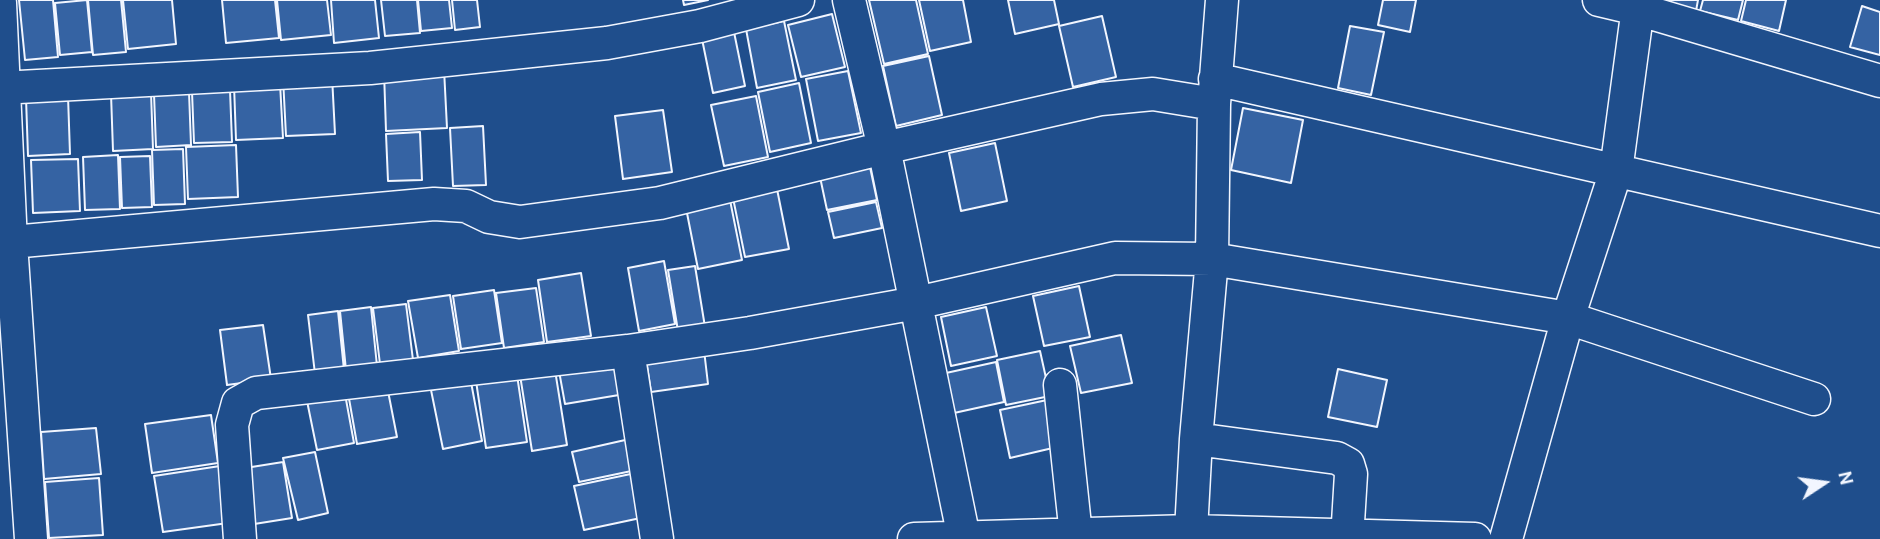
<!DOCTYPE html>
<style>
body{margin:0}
#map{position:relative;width:1880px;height:539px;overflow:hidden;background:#1f4e8c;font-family:Overpass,sans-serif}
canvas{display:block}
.north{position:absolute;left:1789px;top:448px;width:70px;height:70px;-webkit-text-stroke:5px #1f4e8c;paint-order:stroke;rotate:77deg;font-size:19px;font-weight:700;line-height:28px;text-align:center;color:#f2f6ff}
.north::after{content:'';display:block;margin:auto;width:24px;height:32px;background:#f2f6ff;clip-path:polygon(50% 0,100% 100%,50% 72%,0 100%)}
</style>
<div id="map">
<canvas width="1880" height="539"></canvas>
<div class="north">N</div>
</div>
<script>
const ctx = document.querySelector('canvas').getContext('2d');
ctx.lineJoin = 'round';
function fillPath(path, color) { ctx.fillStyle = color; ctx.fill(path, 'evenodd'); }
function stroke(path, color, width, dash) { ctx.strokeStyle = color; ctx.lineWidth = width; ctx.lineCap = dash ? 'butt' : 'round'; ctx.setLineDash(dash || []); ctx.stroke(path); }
const building = new Path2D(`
 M19 0H53L58 57 25 60Z
 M87 0 92 52 60 55 55 3Z
 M88 0H121L126 52 93 55Z
 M123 0H172L176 44 128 49Z
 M222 0H275L279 38 226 43Z
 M277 0H327L331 35 281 40Z
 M331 0H375L379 38 334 43Z
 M381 0H417L420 33 385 36Z
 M418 0H449L452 28 421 31Z
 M452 0H477L480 27 455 30Z
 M683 0H708L684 5Z
 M869 0H916L928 54 884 64Z
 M919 0H963L971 42 930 51Z
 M1008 0H1054L1059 24 1015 34Z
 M1383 0H1416L1410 32 1378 25Z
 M1658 0H1698L1696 11Z
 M1703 0H1743L1738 20 1700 11Z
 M1746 0H1786L1779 31 1741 21Z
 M1862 6 1880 12V55L1850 47Z
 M832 14 845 67 801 77 788 25Z
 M1102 16 1116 77 1073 87 1059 26Z
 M784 21 796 80 757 88 746 29Z
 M1350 26 1384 32 1371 95 1338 88Z
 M734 32 745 86 713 93 702 39Z
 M929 56 942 115 896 126 883 66Z
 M444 69 447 128 386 131 384 72Z
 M848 71 861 133 818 141 806 79Z
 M332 76 335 134 286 136 283 78Z
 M280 83 283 138 236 140 234 85Z
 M799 83 811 143 770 152 758 92Z
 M230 90 232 142 194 143 192 92Z
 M151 92 153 149 113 151 111 94Z
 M189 92 191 145 156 147 154 94Z
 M68 96 70 154 28 156 26 98Z
 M756 96 768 157 724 166 711 105Z
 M1243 108 1303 120 1291 183 1231 170Z
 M663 110 672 172 623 179 615 116Z
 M483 126 486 185 453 186 450 128Z
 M420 132 422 180 388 181 386 134Z
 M995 143 1007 201 961 211 949 153Z
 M236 145 238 197 188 199 186 147Z
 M183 149 185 204 154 205 152 150Z
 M118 155 120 209 85 210 83 157Z
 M150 156 152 207 122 208 120 157Z
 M78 159 80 211 33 213 31 160Z
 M870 167 877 200 827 210 820 177Z
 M777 189 789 249 745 257 733 198Z
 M730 200 742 260 698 269 686 208Z
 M876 202 882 228 834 238 828 212Z
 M664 261 675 324 639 331 628 268Z
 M695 266 705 327 678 331 668 270Z
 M581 273 591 336 547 342 538 280Z
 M1079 286 1090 337 1044 346 1033 296Z
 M536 288 544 342 504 348 496 293Z
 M494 290 502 343 461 349 453 296Z
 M450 295 459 351 418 358 408 301Z
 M406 304 413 360 380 364 373 308Z
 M371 307 377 366 346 370 340 311Z
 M986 307 997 356 951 366 941 317Z
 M338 311 344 370 315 374 308 315Z
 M263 325 271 379 227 385 220 330Z
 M1121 335 1132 383 1081 393 1070 346Z
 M704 350 708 384 651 392 646 359Z
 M1040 351 1050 396 1006 405 997 360Z
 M619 361 625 394 565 404 559 371Z
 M996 362 1004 402 954 413 946 373Z
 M1338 369 1387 380 1377 427 1328 417Z
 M555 370 567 445 532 451 520 375Z
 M517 375 527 442 486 448 476 381Z
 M471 382 482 441 443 449 431 390Z
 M387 386 397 437 357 444 348 393Z
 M345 394 354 443 317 450 307 401Z
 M1047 400 1057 447 1010 458 1000 410Z
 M211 415 218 463 152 473 145 424Z
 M96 428 101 474 44 479 41 432Z
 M634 438 641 469 579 482 572 452Z
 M315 452 328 513 298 520 283 458Z
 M283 462 292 518 248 525 239 469Z
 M220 466 228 523 163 532 154 476Z
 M640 472 650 516 584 530 574 486Z
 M99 478 103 535 49 538 45 482Z`);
const minor = new Path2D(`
 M849 0 884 148 964 538
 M1599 0 1637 9 1880 81
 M0 3 11 243 31 539
 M1215 79 1880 231
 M0 88 370 68 607 43 700 26 798 0
 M0 243 434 204 466 206 489 217 520 222 660 203 884 148 1101 99 1153 94 1214 104
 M628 351 657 539
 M1060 385 1076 535
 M1196 439 1337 458 1348 464 1351 474 1347 539
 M1191 531 1196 439 1212 259 1214 104 1222 0
 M240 539 232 425 238 403 256 393 628 351 750 333 916 303 1115 258 1212 259 1568 318 1814 399
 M914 539 1191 531 1475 539
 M1506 539 1568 318 1616 171 1639 0`);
fillPath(building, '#3563a3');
stroke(building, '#f2f6ff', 2);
stroke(minor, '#f2f6ff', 35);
stroke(minor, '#1f4e8c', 32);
</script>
